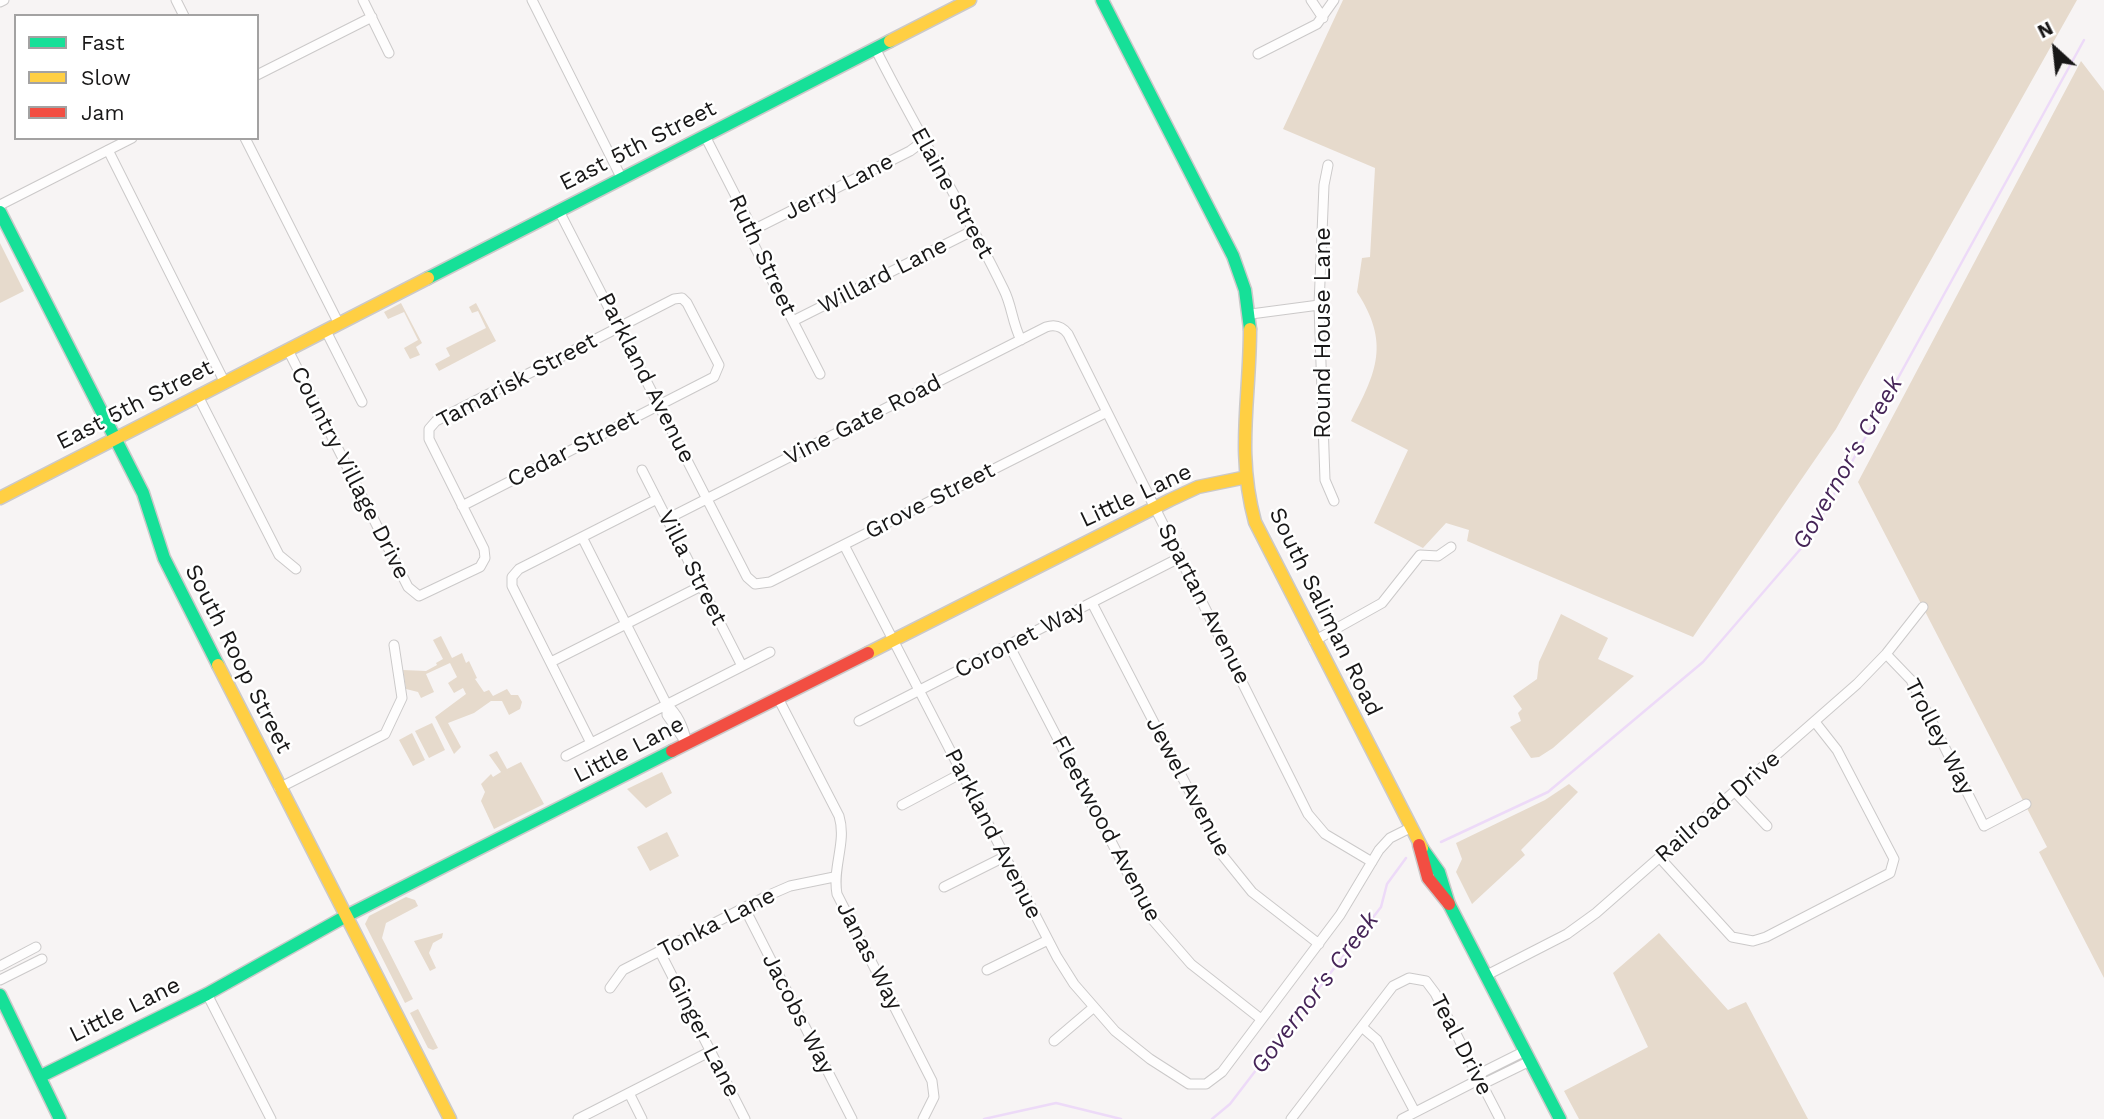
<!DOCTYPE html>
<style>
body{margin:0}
#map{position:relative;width:2104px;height:1119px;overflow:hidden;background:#f7f4f4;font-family:"Work Sans",sans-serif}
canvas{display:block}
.legend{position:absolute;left:14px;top:14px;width:245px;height:126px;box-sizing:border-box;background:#fff;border:2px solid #a3a2a2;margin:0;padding:9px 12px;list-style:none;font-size:21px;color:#181717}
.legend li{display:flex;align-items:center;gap:14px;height:35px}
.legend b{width:35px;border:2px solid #a3a2a2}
.north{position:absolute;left:2020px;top:14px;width:70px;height:70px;-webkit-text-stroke:5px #fff;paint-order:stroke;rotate:333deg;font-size:19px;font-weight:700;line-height:28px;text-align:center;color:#181717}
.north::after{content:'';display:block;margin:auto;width:24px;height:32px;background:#181717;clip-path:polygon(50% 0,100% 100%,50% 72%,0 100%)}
</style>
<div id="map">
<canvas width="2104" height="1119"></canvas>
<ul class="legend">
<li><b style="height:9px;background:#16e098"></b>Fast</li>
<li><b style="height:9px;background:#ffcf43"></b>Slow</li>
<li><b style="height:9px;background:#f24e42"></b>Jam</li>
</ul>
<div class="north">N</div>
</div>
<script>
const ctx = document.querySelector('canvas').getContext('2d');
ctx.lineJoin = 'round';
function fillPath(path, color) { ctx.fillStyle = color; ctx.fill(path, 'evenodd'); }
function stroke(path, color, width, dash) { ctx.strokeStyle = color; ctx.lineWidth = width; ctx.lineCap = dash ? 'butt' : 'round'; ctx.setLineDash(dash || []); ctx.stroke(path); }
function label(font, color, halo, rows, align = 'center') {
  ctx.font = font + ' "Work Sans",sans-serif'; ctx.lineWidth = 5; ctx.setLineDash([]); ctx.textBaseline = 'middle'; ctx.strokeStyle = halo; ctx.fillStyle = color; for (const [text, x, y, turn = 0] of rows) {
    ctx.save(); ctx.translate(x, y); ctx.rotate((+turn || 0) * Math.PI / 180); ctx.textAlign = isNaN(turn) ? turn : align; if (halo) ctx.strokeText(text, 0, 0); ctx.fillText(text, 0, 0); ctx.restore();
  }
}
const green = new Path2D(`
 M1343 0H2077L1836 429 1693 637 1467 541 1469 530 1446 523 1423 548 1374 523 1408 450 1351 421C1377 371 1390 343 1357 292L1362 258 1370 257 1375 168 1283 129Z
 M2081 61 2104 91V978L2039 852 2047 847 1858 482Z
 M0 243 24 291 0 303Z
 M401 303 422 343 416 347 420 355 410 359 404 348 418 340 404 312 388 319 384 312Z
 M476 303 496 341 439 371 435 364 450 356 446 348 486 328 478 311 472 313 469 307Z
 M1561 614 1608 638 1598 659 1634 676 1553 748 1539 757 1531 758 1510 727 1521 721 1518 713 1522 709 1513 696 1537 679 1539 662Z
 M441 636 452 658 462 653 466 663 469 661 477 678 475 679 484 692 489 690 493 696 507 689 511 695H518L522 702 520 709 509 715 502 701H491L474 713 448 723 461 747 454 754 435 717 466 694 463 688 454 693 448 683 457 677 450 663 426 674 434 692 421 698 418 692 406 689 403 670 426 671 437 665 436 663 443 659 433 640Z
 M432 723 445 750 429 758 415 731Z
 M412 733 425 760 413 766 399 740Z
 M497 751 507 769 521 762 544 804 494 829 481 801 485 792 481 784 491 774 493 777 501 772 489 755Z
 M662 772 672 793 646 808 627 789Z
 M1569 784 1578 792 1521 850 1525 855 1472 904 1456 872 1462 859 1456 843 1545 800Z
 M667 832 679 856 650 871 637 847Z
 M406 897 415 900 418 906 386 923 382 938 413 999 405 1003 365 924 369 916Z
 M443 933 442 938 433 943 429 953 436 968 430 971 414 941Z
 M1659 933 1728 1010 1746 1002 1808 1119H1579L1564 1091 1648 1047 1613 973Z
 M418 1009 438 1048 433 1050 428 1048 410 1013Z`);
const stream = new Path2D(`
 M1441 842 1548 792 1703 662 1810 538 2084 40
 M984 1119 1056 1103 1121 1119
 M1212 1119 1230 1104 1381 907 1387 884 1406 858`);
const street = new Path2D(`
 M176 0 184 16
 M363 0 389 53
 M532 0 622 179
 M1311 0 1323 18
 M0 2 4 0
 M875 48C916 130 964 207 1004 290 1012 306 1012 322 1021 340
 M1258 54 1317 24 1334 0
 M257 75 372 17
 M705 136 747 218 754 245 820 374
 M245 138 339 324
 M108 150 225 383
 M1328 165 1324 185 1319 305 1325 480 1334 501
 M0 205 132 138
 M559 211 747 577 755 584 770 582 1107 412
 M751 231 910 151 925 140
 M1251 314 1319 305
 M793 321 974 230
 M326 331 362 402
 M288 350 408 587 419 596 480 567 485 558 484 549 429 439V429L436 421 674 299 682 298 687 303 719 365 714 377 462 506
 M198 396 279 555 296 569
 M642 470 742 666
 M667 519 1046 327C1055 324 1062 326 1068 334L1308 814 1325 834 1372 862
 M582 537 667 705C679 715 684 729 687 744
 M844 545 1057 957 1074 984 1115 1031 1150 1059 1189 1084H1206L1222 1072 1340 915 1379 850 1390 838 1410 828
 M1092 603 1223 856 1252 892 1319 944
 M1314 641 1382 603 1420 555 1438 556 1451 547
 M1009 645 1151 918 1191 964 1261 1019
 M1886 654 1911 680 1984 826 2026 804
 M551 662 701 586
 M778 698 839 816C847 842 832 867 837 894L932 1081 934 1097 923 1119
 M667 705V715L687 744
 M859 721 1181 557
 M591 743 512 586V577L519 569 657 499
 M566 756 770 652
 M279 788 385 734 402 698 394 645
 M1735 792 1767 826
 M902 805 962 773
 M1660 858 1732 937 1753 941 1766 937 1890 873 1894 859 1837 750 1815 722
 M944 887 1004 857
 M745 909 852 1119
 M660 952 745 1119
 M0 966 36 947
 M987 970 1048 940
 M1487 975 1567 934 1596 913 1857 684 1886 654 1923 607
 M0 980 42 959
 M610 988 623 970 767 896 790 886 834 877
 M207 994 271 1119
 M1362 1027 1377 1040 1415 1112
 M1054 1041 1094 1007
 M1478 1080 1487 1082 1530 1061
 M629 1093 642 1119
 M578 1119 711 1051
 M1291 1119 1393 986 1409 978 1426 981 1435 993 1500 1119
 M1402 1119 1478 1080 1483 1072 1525 1051`);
const fast = new Path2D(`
 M1102 0 1233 256 1245 290 1250 329
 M0 212 143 493 164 558 218 665
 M428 278 890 41
 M1422 848 1439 872 1449 904 1560 1119
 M0 995 60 1119
 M41 1076 207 994 348 915 672 751`);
const slow = new Path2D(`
 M890 41 970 0
 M1250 329C1250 399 1236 452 1255 522L1422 848
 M0 498 428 278
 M868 653 1170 500 1198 487 1242 478
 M218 665 450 1119`);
const jam = new Path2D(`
 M672 751 868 653
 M1419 845 1428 878 1449 904`);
const streetNames = [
 ["East 5th Street",638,146,-27],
 ["Jerry Lane",839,187,-27],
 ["Elaine Street",952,193,61],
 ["Ruth Street",762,255,65],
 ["Willard Lane",883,276,-27],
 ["Round House Lane",1323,333,-90],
 ["Parkland Avenue",646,378,63],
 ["Tamarisk Street",517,381,-28],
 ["East 5th Street",135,405,-27],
 ["Vine Gate Road",863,420,-27],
 ["Cedar Street",573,449,-27],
 ["Country Village Drive",350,473,63],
 ["Little Lane",1136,496,-25],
 ["Grove Street",930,501,-27],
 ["Villa Street",692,568,63],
 ["Spartan Avenue",1204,604,63],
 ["South Saliman Road",1325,612,64],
 ["Coronet Way",1020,640,-27],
 ["South Roop Street",238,659,63],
 ["Trolley Way",1939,737,63],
 ["Little Lane",629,750,-27],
 ["Jewel Avenue",1188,787,62],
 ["Railroad Drive",1718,807,-41],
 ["Fleetwood Avenue",1106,829,62],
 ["Parkland Avenue",993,834,63],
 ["Tonka Lane",717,923,-27],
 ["Janas Way",869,956,63],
 ["Little Lane",125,1010,-26],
 ["Jacobs Way",798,1014,63],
 ["Ginger Lane",703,1036,63],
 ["Teal Drive",1461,1045,63]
];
const waterNames = [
 ["Governor's Creek",1848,463,-60],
 ["Governor's Creek",1315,993,-53]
];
fillPath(green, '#e6dacc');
stroke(stream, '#eddaf8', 2.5);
stroke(street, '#cbc9c9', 11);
stroke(fast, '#cbc9c9', 15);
stroke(slow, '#cbc9c9', 15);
stroke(jam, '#cbc9c9', 15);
stroke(street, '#fefdfd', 9);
stroke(fast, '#16e098', 12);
stroke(slow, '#ffcf43', 12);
stroke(jam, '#f24e42', 12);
label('23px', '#181717', '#fff', streetNames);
label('italic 24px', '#462558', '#fff', waterNames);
</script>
